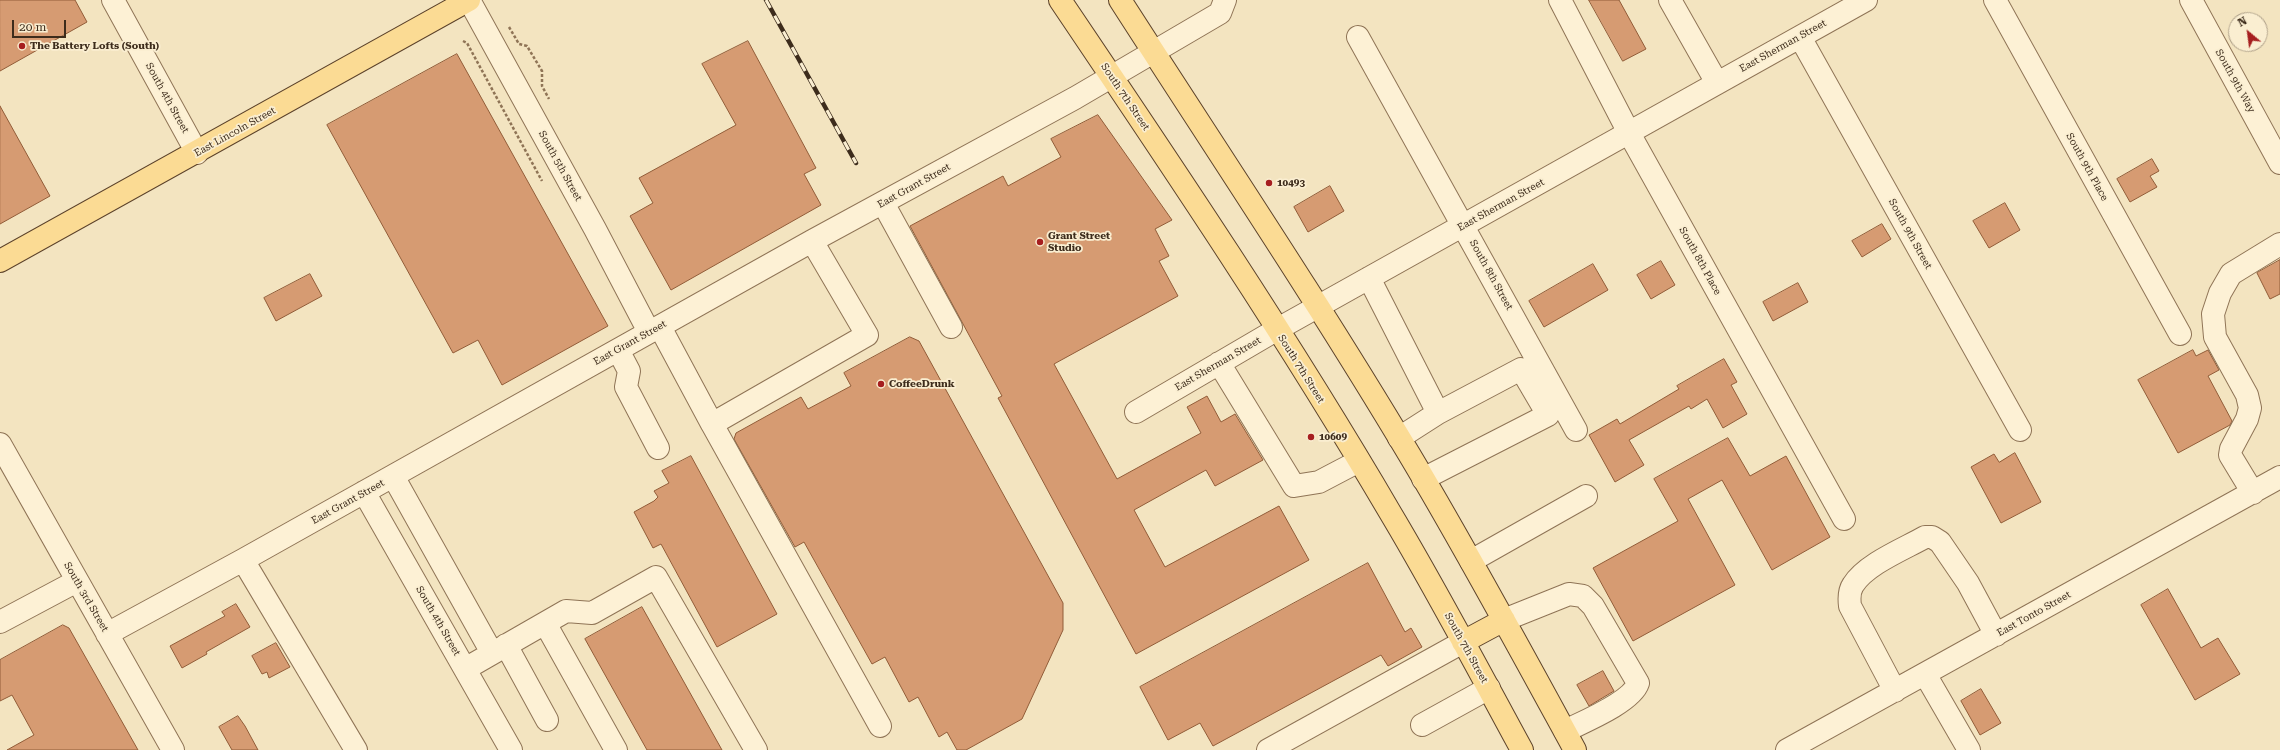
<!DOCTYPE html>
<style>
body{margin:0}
#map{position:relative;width:2280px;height:750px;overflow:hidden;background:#f3e4c0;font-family:"Roboto Serif",serif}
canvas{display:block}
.north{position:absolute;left:2228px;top:12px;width:40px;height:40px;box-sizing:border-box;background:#faeed1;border:1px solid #aea089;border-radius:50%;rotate:331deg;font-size:11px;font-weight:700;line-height:16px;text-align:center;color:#3d2c1c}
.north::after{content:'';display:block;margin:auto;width:14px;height:18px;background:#a61e1f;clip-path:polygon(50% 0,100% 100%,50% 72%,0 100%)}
.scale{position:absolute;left:12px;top:20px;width:54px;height:18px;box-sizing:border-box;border:2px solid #3d2c1c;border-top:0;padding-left:5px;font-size:12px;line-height:14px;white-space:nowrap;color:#3d2c1c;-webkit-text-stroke:3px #faeed1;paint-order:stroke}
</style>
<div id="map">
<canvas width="2280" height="750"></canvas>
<div class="north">N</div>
<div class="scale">20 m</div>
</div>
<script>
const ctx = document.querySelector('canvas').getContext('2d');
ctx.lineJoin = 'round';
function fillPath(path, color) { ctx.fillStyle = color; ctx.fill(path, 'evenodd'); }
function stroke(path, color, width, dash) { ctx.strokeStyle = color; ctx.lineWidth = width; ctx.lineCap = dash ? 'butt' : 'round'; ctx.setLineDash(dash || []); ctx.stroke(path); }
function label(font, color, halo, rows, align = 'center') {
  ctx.font = font + ' "Roboto Serif",serif'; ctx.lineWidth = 3.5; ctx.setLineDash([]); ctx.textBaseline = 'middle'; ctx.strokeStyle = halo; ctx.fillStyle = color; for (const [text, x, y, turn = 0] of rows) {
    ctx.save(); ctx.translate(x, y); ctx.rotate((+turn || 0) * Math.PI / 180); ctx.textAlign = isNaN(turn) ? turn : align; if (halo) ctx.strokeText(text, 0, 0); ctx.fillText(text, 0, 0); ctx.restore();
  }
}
const building = new Path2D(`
 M0 0H75L87 22 0 71Z
 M1589 0H1619L1646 49 1623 61Z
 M748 41 816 168 804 174 821 205 671 290 630 216 653 203 639 178 736 125 702 64Z
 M457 54 608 326 502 385 478 340 453 353 327 125Z
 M0 106 50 196 0 224Z
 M1098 115 1172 220 1155 229 1169 256 1159 261 1178 296 1054 364 1117 479 1201 433 1187 407 1207 396 1221 422 1235 414 1263 460 1215 486 1206 470 1134 510 1165 567 1279 506 1309 560 1136 654 998 398 1002 396 910 226 1003 176 1008 186 1061 157 1051 139Z
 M2152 159 2159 171 2150 176 2157 187 2130 202 2117 179Z
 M1330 186 1344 211 1308 232 1294 207Z
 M2005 203 2020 230 1989 248 1973 221Z
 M1882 224 1891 239 1862 257 1852 241Z
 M2280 260V294L2270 299 2257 273Z
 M1661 261 1675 285 1651 299 1637 275Z
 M1593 264 1608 290 1544 327 1529 301Z
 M310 274 322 296 276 321 264 298Z
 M1798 283 1808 302 1773 321 1763 302Z
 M910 337 919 341 1063 603V630L1022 719 966 750H957L947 732 939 737 918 697 909 702 885 657 872 664 804 542 795 547 734 439 736 433 801 397 808 409 851 386 844 373Z
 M2193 350 2196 356 2208 350 2219 370 2208 376 2232 421 2230 425 2178 453 2138 380Z
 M1724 359 1737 382 1731 385 1747 414 1723 428 1707 399 1691 409 1689 406 1629 440 1644 465 1615 482 1589 435 1617 419 1620 424 1679 389 1677 386Z
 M1728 438 1750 476 1786 456 1830 537 1772 570 1722 480 1688 499 1735 585 1633 641 1593 568 1678 521 1654 479Z
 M2015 453 2041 502 2001 523 1971 467 1994 454 1999 462Z
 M691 456 777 614 717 647 661 544 653 548 634 512 654 501 658 497 654 491 669 483 662 471Z
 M1368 563 1405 632 1411 628 1422 647 1388 666 1381 655 1213 746 1200 723 1168 740 1140 687Z
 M2168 589 2201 648 2218 638 2240 674 2195 700 2141 605Z
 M236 604 250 627 206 652 207 654 182 668 170 646 225 616 222 612Z
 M642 607 722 750H647L585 639Z
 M63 625 69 628 138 750H7L34 735 12 695 0 701V660Z
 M276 643 290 667 269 678 267 672 262 674 252 656Z
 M1603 671 1614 691 1589 706 1577 685Z
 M1981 689 2001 723 1980 735 1961 701Z
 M238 716 245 726 258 750H232L219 727Z`);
const path = new Path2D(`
 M509 27 519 44 527 46 542 71V86L549 99
 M463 41 467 43 542 181`);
const minor = new Path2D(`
 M113 0 197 153
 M469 0 595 229 649 332
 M1560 0 1629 133 1844 519
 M1670 0 1717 83
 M1995 0 2180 334
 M2191 0 2280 163
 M1358 37 1576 430
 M1800 37 2020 430
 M883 203 951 327
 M1369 278 1438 413 1521 369 1548 415 1423 479
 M660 327 712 424 867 335 812 241
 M618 350 629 371 626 387 658 448
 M1219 363 1294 486 1319 482 1359 461
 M1136 412 1276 330 1866 0
 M712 424 880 726
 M1399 438 1438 413
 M0 444 173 750
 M393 476 492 653
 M364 492 511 750
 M2253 493 2230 455 2231 449 2247 419 2250 408 2247 395 2215 337 2213 314 2220 293 2231 274 2280 244
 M243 560 356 750
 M1471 561 1586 496
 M1504 620 1569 594 1583 596 1593 606 1638 683C1632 702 1583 722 1565 731
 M0 622 77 581
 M545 623 616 750
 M107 634 243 560 812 241 1075 98 1220 13 1225 0
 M506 645 547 720
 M465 669 566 611 592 613 656 577 756 750
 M1925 674 1969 750
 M1895 691 1850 606C1849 598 1849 591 1853 585 1866 564 1904 549 1925 537H1932L1940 542 1968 583 1996 635
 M1422 725 1489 688
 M1268 750 1463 642
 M1787 750 2280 477`);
const major = new Path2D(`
 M1060 0C1174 169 1288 338 1391 514 1437 591 1479 671 1522 750
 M1120 0C1217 151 1317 300 1409 454 1467 551 1521 651 1575 750
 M0 261 469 0
 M1463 642 1504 620`);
const rail = new Path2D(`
 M766 0 856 163`);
const markers = [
 [22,46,4,"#a61e1f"],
 [1269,183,4,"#a61e1f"],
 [1040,242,4,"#a61e1f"],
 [881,384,4,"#a61e1f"],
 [1311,437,4,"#a61e1f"]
];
const poiNames = [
 ["The Battery Lofts (South)",30,46],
 ["10493",1277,183],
 ["Grant Street",1048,236],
 ["Studio",1048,248],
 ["CoffeeDrunk",889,384],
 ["10609",1319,437]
];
const streetNames = [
 ["East Sherman Street",1783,46,-29],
 ["South 9th Way",2235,81,61],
 ["South 7th Street",1125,97,56],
 ["South 4th Street",167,98,61],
 ["East Lincoln Street",235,132,-29],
 ["South 5th Street",560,166,61],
 ["South 9th Place",2087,167,61],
 ["East Grant Street",914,186,-29],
 ["East Sherman Street",1501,205,-29],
 ["South 9th Street",1910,234,61],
 ["South 8th Place",1700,261,61],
 ["South 8th Street",1491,275,61],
 ["East Grant Street",630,343,-29],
 ["East Sherman Street",1218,364,-30],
 ["South 7th Street",1301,369,58],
 ["East Grant Street",348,502,-29],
 ["South 3rd Street",86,597,60],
 ["East Tonto Street",2034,614,-29],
 ["South 4th Street",438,621,60],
 ["South 7th Street",1466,648,61]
];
fillPath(building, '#d69b72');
stroke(building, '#915c38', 1);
stroke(minor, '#8f7456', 24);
stroke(major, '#5c422a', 24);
stroke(path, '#8f7456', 2.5, [3, 2]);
stroke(minor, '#fdf1d5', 22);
stroke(major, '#fbdb94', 22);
stroke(rail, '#3d2c1c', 4.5);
stroke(rail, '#faeed1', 3, [9]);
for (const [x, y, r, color] of markers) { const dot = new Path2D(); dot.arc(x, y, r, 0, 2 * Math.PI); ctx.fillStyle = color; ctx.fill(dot); stroke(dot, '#faeed1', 1.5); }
label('bold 10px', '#3d2c1c', '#faeed1', poiNames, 'left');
label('10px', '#3d2c1c', '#faeed1', streetNames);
</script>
